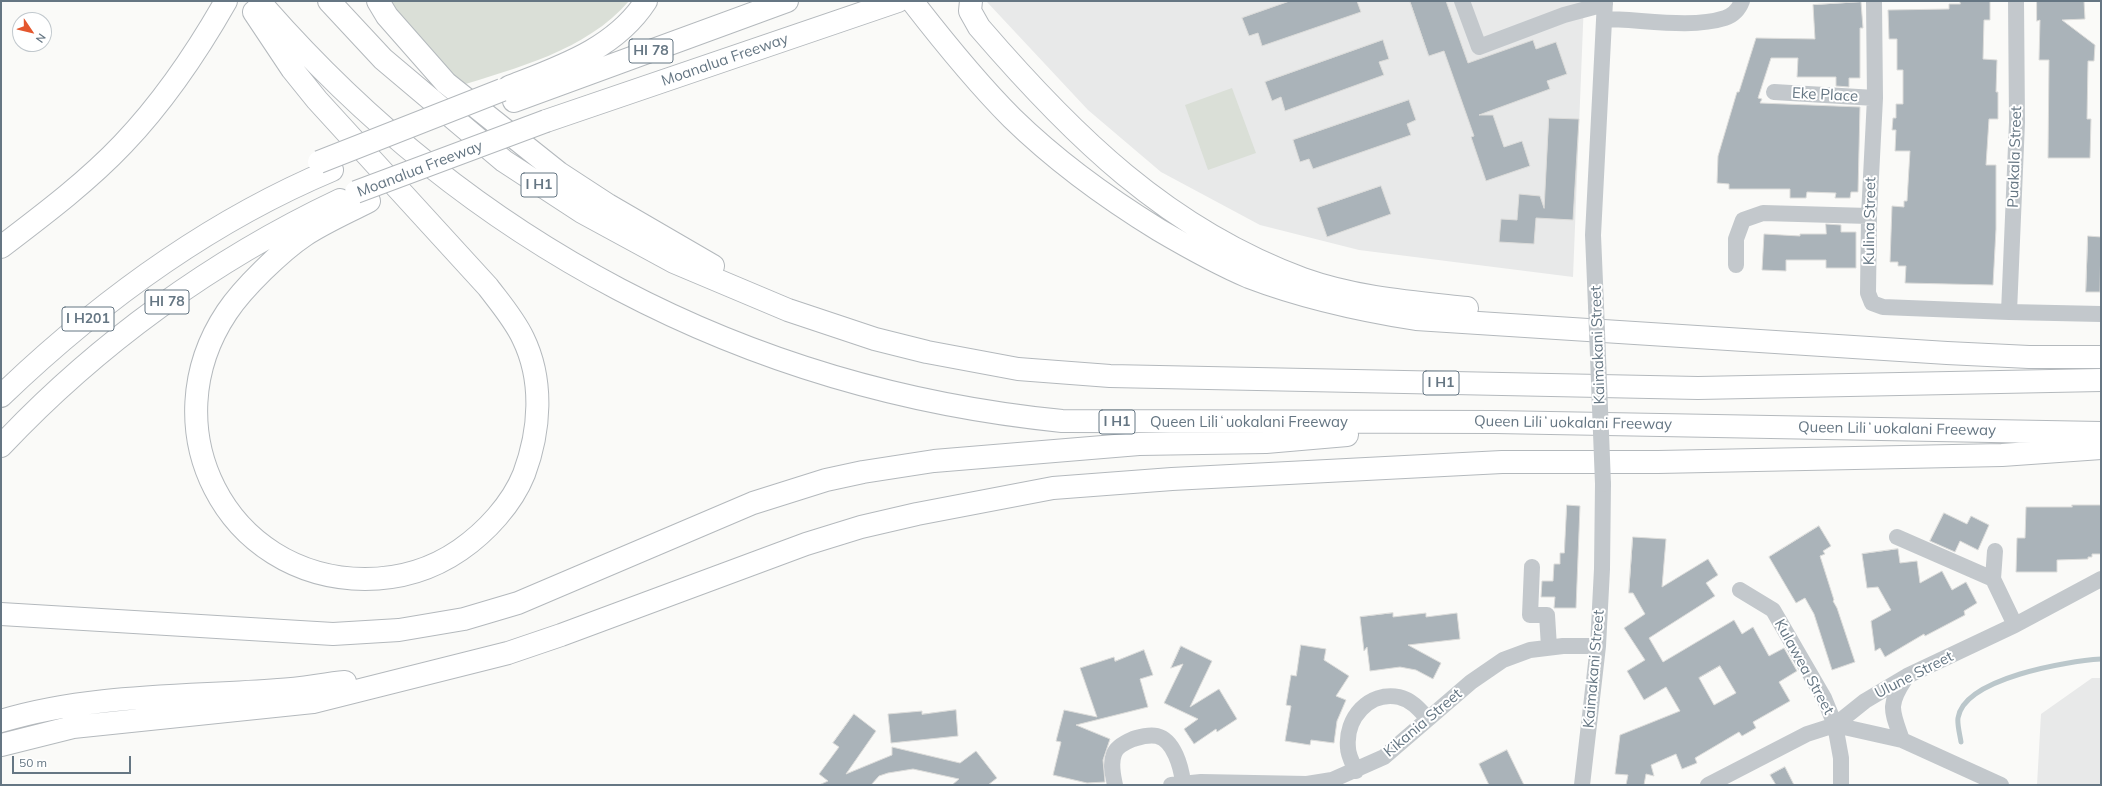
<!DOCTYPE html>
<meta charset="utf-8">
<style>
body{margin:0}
#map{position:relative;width:2102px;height:786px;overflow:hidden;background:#fafaf8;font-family:Mulish,sans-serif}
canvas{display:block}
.frame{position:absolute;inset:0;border:2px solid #657683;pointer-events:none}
.north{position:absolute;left:12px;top:12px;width:40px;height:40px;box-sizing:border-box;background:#fff;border:1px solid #c1c8cd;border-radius:50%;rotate:125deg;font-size:11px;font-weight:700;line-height:16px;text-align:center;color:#657683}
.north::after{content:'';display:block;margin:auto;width:14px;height:18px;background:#e4572e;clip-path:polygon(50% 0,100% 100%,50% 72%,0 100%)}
.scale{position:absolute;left:12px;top:756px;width:119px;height:18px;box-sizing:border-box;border:2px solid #657683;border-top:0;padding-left:5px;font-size:12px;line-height:14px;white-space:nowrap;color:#657683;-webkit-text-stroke:3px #fff;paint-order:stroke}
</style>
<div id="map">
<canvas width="2102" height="786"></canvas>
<div class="frame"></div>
<div class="north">N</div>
<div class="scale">50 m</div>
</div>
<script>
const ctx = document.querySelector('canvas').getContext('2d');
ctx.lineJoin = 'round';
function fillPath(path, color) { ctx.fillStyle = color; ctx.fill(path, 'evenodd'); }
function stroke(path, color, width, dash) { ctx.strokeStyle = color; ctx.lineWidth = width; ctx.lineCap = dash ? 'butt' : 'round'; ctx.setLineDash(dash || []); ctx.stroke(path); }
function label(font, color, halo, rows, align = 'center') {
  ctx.font = font + ' Mulish,sans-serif'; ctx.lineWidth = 4; ctx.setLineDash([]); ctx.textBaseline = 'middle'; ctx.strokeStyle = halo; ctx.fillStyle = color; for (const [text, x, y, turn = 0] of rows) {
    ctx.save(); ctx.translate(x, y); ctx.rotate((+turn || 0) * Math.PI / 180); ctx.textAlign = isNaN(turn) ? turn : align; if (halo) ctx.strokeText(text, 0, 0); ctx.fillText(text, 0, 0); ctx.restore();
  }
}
const built = new Path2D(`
 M991 1H1584L1573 277 1359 250 1260 225 1161 172 1088 110 987 2Z
 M2092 678H2101V785H2037L2041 714Z`);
const green = new Path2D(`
 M380 1H629C586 51 516 68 456 87Z
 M1232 88 1256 153 1208 170 1185 105Z`);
const stream = new Path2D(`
 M1961 742C1960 735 1957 725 1958 718 1964 678 2068 661 2101 659`);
const building = new Path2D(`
 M1290 1H1357L1361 12 1262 46 1258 33 1249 36 1242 18Z
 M1410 1H1446L1468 63 1533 40 1536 49 1556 42 1567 74 1547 81 1550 89 1479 115H1493L1504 147 1522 141 1530 166 1486 181 1471 137 1474 136 1444 51 1429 56Z
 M1960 1H1990V20H1984L1983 59 1997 60 1996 92H1998V119H1989L1986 165H1996V229L1993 285 1905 283 1906 266H1898V262H1890L1892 206 1904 207V201H1907L1910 151H1895L1896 130H1892L1893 118H1896V104H1903V70H1897V39H1889L1888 10 1949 9V4H1960Z
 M2037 1H2084L2085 19 2062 20 2095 45 2094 61H2088L2087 119H2091L2090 158H2048L2049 60H2039L2040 20 2037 21Z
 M1861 2 1863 28H1860V78H1849V87L1836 86V77H1797L1798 58H1771L1758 98 1762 99 1760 103 1860 107 1858 192H1851L1850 198H1835L1836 193 1807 192 1806 198H1790V189H1729V184L1717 183 1718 156 1737 92H1739L1756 38 1815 39 1813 5Z
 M1383 40 1389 59 1379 62 1384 75 1285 111 1281 97 1272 101 1265 82Z
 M1409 100 1416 120 1407 124 1411 135 1313 169 1309 159 1300 162 1293 140Z
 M1549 118 1579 119 1573 220 1536 218 1534 244 1499 242 1501 219 1517 220 1519 194 1540 196 1544 208Z
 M1381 186 1391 214 1327 237 1317 208Z
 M1826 224 1841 225V232H1856V268H1826V260H1786V271L1762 270 1764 234 1800 236V234H1826Z
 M2088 236 2101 237 2100 292H2086Z
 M1567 505 1580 506 1576 608H1554L1555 597H1541L1542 581H1553L1554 564H1560V553H1564Z
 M2072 505H2101V554H2092V557H2088V559L2057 560V572H2016L2017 538H2025L2026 507H2072Z
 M1944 513 1967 524 1971 516 1989 525 1978 550 1960 541 1955 552 1930 541Z
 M1819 526 1831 546 1823 551 1825 554 1820 556 1834 600 1833 601 1837 608 1855 662 1832 670 1814 614 1805 598 1796 603 1769 557Z
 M1633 537 1666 539 1662 587 1708 559 1718 575 1706 583 1715 596 1649 638 1663 662 1734 620 1742 634 1753 627 1769 656 1784 648 1797 671 1779 682 1790 701 1753 722 1756 728 1742 736 1739 732 1695 758 1697 763 1682 769 1676 754 1651 765 1654 776 1646 774 1644 785H1626L1628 775 1615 774 1620 735 1680 711 1666 687 1644 700 1627 671 1645 660 1624 628 1645 614 1633 593H1629ZM1720 666 1736 693 1714 705 1699 678Z
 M1898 549 1900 563 1917 561 1920 583 1942 571 1952 590 1966 582 1977 603 1964 611 1965 615 1925 636 1924 634 1885 657 1880 648 1875 651 1871 621 1891 610 1878 587 1867 588 1862 554Z
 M1393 613V617L1426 613V617L1457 613 1460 639 1408 645 1441 663 1433 679 1416 670 1400 667 1370 671 1367 647 1364 651 1360 617Z
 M1301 645 1326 649 1324 660 1349 676 1336 696 1346 700 1337 721 1334 743 1311 740 1310 745 1285 741 1291 706 1286 705 1291 675 1296 676Z
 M1181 646 1212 661 1190 707 1219 689 1237 719 1217 732 1216 729 1194 744 1184 729 1198 719 1164 703 1183 664 1171 668Z
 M1144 650 1153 675 1140 679 1148 707 1076 725 1110 739 1103 760 1105 782 1087 783 1053 775 1061 742 1056 741 1064 710 1097 717 1080 668 1114 657 1115 661Z
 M956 710 958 736 891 743 888 714 922 711V714Z
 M854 714 876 731 846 774 892 755V747L960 763 976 751 997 778 988 785H952L959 779 913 769 888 773 879 776 871 785H819L828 781 819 774 839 747 833 743Z
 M1507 750 1524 785H1489L1479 764Z
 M1785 767 1794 785H1776L1770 775Z`);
const minor = new Path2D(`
 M1462 1 1479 47 1564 15 1605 4
 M1874 1 1875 98 1869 216 1868 293 1872 303 1883 307 2009 312 2101 314
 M1604 19C1640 19 1691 29 1725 18 1734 15 1739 9 1742 1
 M1774 92 1875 98
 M1736 265V239L1743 220 1763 213 1869 216
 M1596 306 1593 235 1605 1
 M2009 312 2017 122 2016 1
 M1897 537 1993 579 2015 625
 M1532 567 1530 615H1547L1549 647
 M1993 579 1995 551
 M1740 590 1773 610 1824 698 1835 725 1841 758V785
 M1835 725 1902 740 2001 785
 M1902 740C1892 711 1887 706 1905 679
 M1356 771C1353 764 1348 755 1348 748 1345 718 1369 691 1399 697 1412 700 1420 710 1428 719
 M1115 785C1113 775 1110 764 1114 754 1116 747 1126 742 1133 739 1140 737 1148 734 1157 736 1174 740 1181 767 1183 782
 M1171 785 1201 782 1307 784 1332 780 1384 757 1471 682 1503 660 1530 650 1563 646H1598
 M1582 785 1598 646 1602 569 1603 484
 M1708 785 1807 734 1835 725 1865 701 1907 676 2015 625 2101 579`);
const highway = new Path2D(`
 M259 1C468 242 743 389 1062 421L1495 422 2101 433
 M329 1 383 59 504 161 582 212 674 262 788 310 875 339 927 352 1018 369 1110 376 1698 388 2101 380
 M378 1 387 16 446 83 559 173 608 205 713 266
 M912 1C943 41 976 82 1012 118 1056 161 1107 198 1159 230 1188 247 1218 264 1249 277 1304 298 1359 310 1416 319L1947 353 2029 357H2101
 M971 1 970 11 979 27C1072 135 1167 229 1303 279 1356 298 1412 302 1467 308
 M254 12 292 69 317 100 488 287C500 303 514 319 523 338 544 381 540 431 524 474 512 504 486 532 460 550 431 570 400 579 365 579 225 578 150 427 227 312 243 288 281 251 305 235 325 222 348 212 369 201
 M509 87C560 67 615 49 646 1
 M514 101 787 1
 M546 121 898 1
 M1 247C43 215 87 182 123 144 164 101 197 52 226 1
 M1 396C98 303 208 222 332 170
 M1 446C97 344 213 260 340 200
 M1 614 333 634 399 630 464 619 518 603 753 503 826 480 863 472 934 461 1139 444 1266 442 1347 435
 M1 721C90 694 186 697 278 690 301 689 323 684 345 682
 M1 745 73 727 313 702 508 653 561 635 806 544 861 527 917 514 1053 488 1172 479 1502 462H1658L2002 455 2101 448`);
const minorBridge = new Path2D(`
 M1596 306 1603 484`);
const highwayBridge = new Path2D(`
 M319 162 502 90
 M356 192 546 121`);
const shields = [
 [651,51,44],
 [539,185,36],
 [167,302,44],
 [88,319,52],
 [1441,383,36],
 [1117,422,36]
];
const shieldNames = [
 ["HI 78",651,51],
 ["I H1",539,185],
 ["HI 78",167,302],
 ["I H201",88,319],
 ["I H1",1441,383],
 ["I H1",1117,422]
];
const streetNames = [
 ["Moanalua Freeway",725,60,-19],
 ["Eke Place",1825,95,3],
 ["Puakala Street",2015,157,-88],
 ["Moanalua Freeway",420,169,-21],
 ["Kulina Street",1870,221,-89],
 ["Kaimakani Street",1598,345,-92],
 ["Queen Liliʻuokalani Freeway",1249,422],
 ["Queen Liliʻuokalani Freeway",1573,423,1],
 ["Queen Liliʻuokalani Freeway",1897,429,1],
 ["Kulawea Street",1804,667,61],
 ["Kaimakani Street",1594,669,-85],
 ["Ulune Street",1914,675,-27],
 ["Kikania Street",1423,723,-40]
];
fillPath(built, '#e8e9e9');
fillPath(green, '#dadfd7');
stroke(stream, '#bbc7cb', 5);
fillPath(building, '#aab3b9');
stroke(building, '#dcdcda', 1);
stroke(highway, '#b4b9bd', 24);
stroke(minor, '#c3c8cc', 16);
stroke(highway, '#fff', 22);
stroke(highwayBridge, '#b4b9bd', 24, []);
stroke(minorBridge, '#c3c8cc', 16);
stroke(highwayBridge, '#fff', 22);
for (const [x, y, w] of shields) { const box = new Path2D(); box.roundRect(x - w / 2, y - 12, w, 24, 3); ctx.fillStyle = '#fff'; ctx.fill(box); stroke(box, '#657683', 1); }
label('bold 14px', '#657683', null, shieldNames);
label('15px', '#657683', '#fff', streetNames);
</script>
